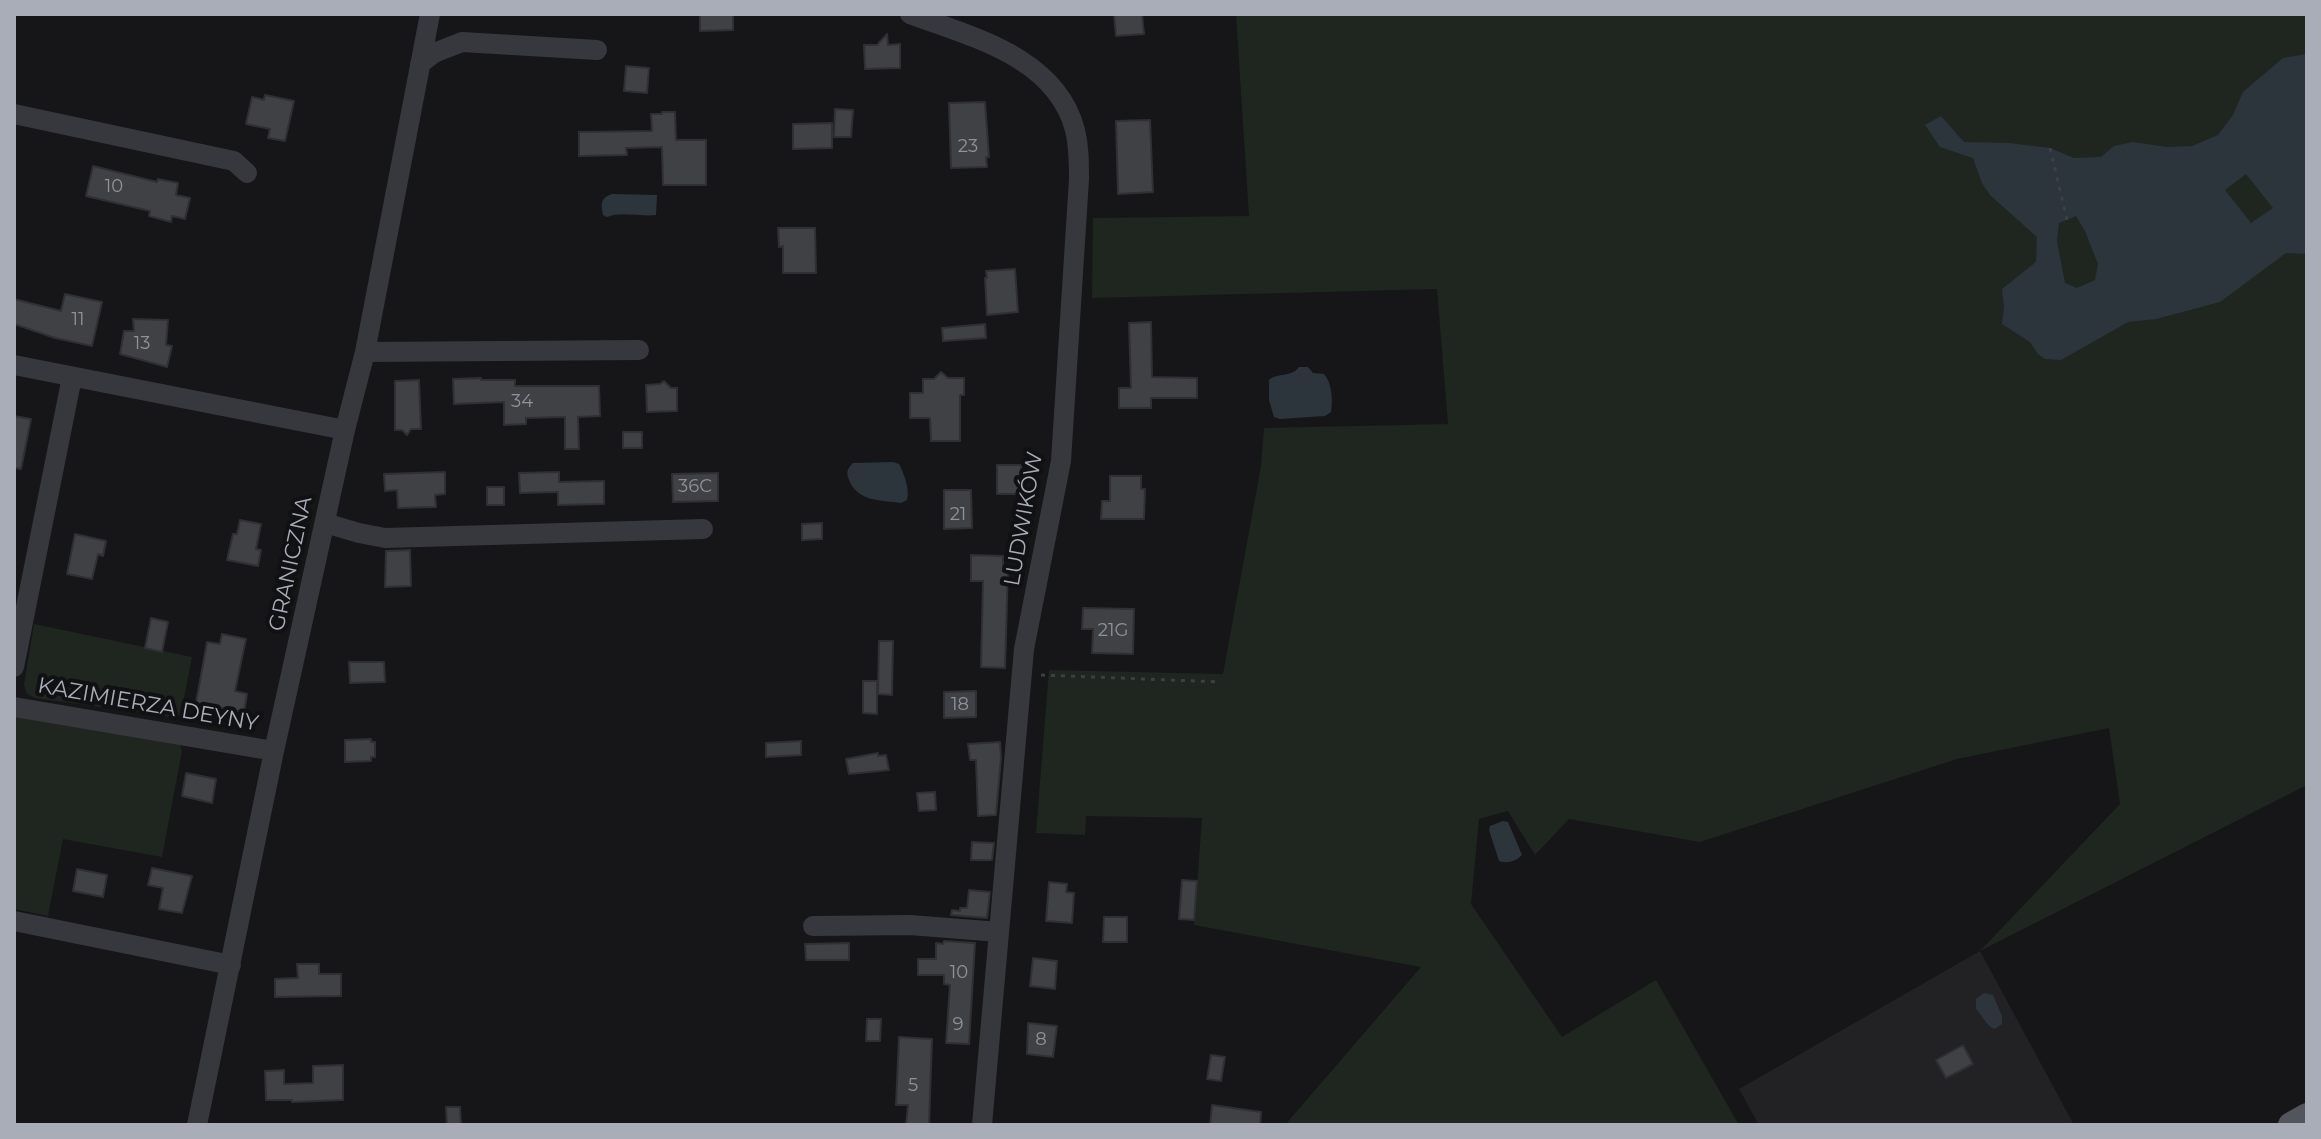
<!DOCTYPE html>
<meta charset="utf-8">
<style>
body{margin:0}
#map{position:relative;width:2321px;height:1139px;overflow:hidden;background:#161618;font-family:Montserrat,sans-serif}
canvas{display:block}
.frame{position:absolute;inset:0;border:16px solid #a8adb8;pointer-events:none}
</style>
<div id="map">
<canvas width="2321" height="1139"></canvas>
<div class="frame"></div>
</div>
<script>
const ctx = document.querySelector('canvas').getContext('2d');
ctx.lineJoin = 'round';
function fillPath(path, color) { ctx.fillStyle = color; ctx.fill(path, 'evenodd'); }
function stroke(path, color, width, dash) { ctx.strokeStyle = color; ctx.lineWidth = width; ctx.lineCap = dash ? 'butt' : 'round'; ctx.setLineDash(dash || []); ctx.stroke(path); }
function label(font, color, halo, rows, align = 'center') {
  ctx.font = font + ' Montserrat,sans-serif'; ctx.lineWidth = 8; ctx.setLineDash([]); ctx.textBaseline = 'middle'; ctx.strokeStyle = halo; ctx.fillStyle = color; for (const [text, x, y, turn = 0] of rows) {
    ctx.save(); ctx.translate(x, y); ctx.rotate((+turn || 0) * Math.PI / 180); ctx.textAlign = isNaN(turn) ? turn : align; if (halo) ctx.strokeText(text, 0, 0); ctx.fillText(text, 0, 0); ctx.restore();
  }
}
const built = new Path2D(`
 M1980 951 2074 1125H1759L1739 1089Z`);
const green = new Path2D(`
 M1236 14H2307V785L1980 951 2120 804 2109 728 1957 759 1700 842 1569 819 1535 855 1508 811 1479 819 1471 904 1562 1037 1656 980 1739 1125H1285L1421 967 1194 925 1202 818 1086 816 1085 835 1036 833 1049 670 1223 674 1261 466 1264 428 1448 424 1437 289 1092 298 1093 218 1249 216Z
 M34 624 192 657 180 718 35 698 27 694 24 685Z
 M14 713 179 742 182 751 162 857 63 839 48 916 14 909Z`);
const water = new Path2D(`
 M2307 54V254L2286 253 2220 302 2156 319 2128 322 2061 360 2045 359 2038 354 2030 342 2002 324 2004 307 2002 289 2036 262 2037 237 1990 195 1982 183 1973 158 1940 147 1925 125 1941 116 1964 142 2009 143 2050 148 2074 158 2101 157 2114 146 2133 142 2167 147 2192 146 2218 135 2233 115 2243 92 2283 58ZM2246 174 2273 208 2251 223 2225 190ZM2076 216 2085 231 2098 264 2095 280 2077 288 2065 283 2057 241 2059 223Z
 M612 194 657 195 656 215C641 217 620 211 607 217L603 215C601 204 600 198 612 194Z
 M1299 367H1308L1313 373 1324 374C1332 383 1333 401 1331 412L1325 416 1280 419 1274 417 1269 400V380C1278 372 1291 378 1299 367Z
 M893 462 899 464C904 473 910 490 907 500L901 503C881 500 858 502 849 480 846 472 847 469 853 463Z
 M1503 821 1508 822 1522 855C1516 861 1508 864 1499 861L1489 830 1490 826Z
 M1984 993 1993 995 2002 1016V1024L1995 1029C1987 1027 1982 1015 1976 1009V999Z`);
const building = new Path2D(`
 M700 14H733V30L700 31Z
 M1114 14H1142L1144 34 1116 36Z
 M887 34 888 45 900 44V68L865 69 864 45H877Z
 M626 66 649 68 647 93 624 91Z
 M265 95 294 101 285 141 268 138 270 129 246 124 252 97 264 100Z
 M985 102 989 157H986L987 167 951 168 949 103Z
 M835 109 853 110 851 137H834Z
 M662 112H675L676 140H706V185H663L662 147 626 148 627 155 579 156V132L652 131 651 114H662Z
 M1150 120 1153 192 1118 194 1116 121Z
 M832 123V148L793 149V124Z
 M93 166 157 182 158 179 178 183 176 195 190 198 185 219 172 216 171 222 149 216 150 211 86 196Z
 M778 228H815L816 273H783V246L779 247Z
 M1015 269 1018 312 987 315 985 278H987L986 271Z
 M65 294 102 302 92 346 55 338 14 324V299L61 311Z
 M133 319 168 320 166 345 172 346 167 367 120 354 124 331H134Z
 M1151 322 1152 377 1197 378V398H1151V408H1119V388H1131L1129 323Z
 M985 324 986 338 943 341 942 328Z
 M941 372 948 378H964V395H960V441H931L930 418H910V393H923V379H934Z
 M481 378V380H515V386H599L600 416 578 417 579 449H565V417L526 418V424L504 425V402L454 404 453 379Z
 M419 380 421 429H411L407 435 402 430H395V381Z
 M664 381 671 388H677V411L647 412 646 385 660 384Z
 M14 416 31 419 21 469 14 468Z
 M623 432H642V448H623Z
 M997 465H1021V494H997Z
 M445 472V494L435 495 436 507 398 508 397 490 385 491 384 474Z
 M559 472V482L604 481V504L558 505V492L520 493 519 473Z
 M718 473V501L673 502 672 474Z
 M1110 476H1141V489H1145L1144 519H1101L1102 501H1110Z
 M487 487H504V505H487Z
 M944 490H971L972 528 944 529Z
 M240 520 261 524 256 549 261 550 258 566 227 560 233 534H237Z
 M822 523V539L802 540V524Z
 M75 534 106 541 103 556 98 554 92 579 67 574Z
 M410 550 411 586 385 587 386 551Z
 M971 555 1003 556V566L1008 567 1005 668 981 667 983 581H971Z
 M1083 608 1134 609 1133 654 1092 653 1093 629H1082Z
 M151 618 168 622 162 652 145 648Z
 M222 634 246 639 235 691 247 694 244 712 196 703 207 642 220 644Z
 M879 641H893L892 695 878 694Z
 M349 662H384L385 682 350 683Z
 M863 681H877V714L863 713Z
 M976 691V717L944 718V692Z
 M371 739V742H375V757H371V761L345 762V740Z
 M801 741V755L766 757V743Z
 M1000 742 1001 758 996 815 978 816 976 760H970L968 744Z
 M878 753V756L886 755 889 770 849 774 846 759Z
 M186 773 216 779 212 803 182 796Z
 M935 792 936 810 919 811 917 793Z
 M972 842 994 843 992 860H971Z
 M152 868 192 876 182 913 159 909 163 888 148 885Z
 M77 869 107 875 103 897 73 891Z
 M1182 880 1197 881 1194 920 1179 919Z
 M1049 882 1067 884 1066 892 1074 893 1072 923 1046 921Z
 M969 890 990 892 987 918 951 915 952 910 960 911V908H967Z
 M1104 917H1127V942H1103Z
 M944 941 975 943 969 1044 946 1043 950 985 944 984V975H918V959H936V943L943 944Z
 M849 943V960H806L805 944Z
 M1033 958 1057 961 1055 989 1030 986Z
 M297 964H319V974H341V996L275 997V979L298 978Z
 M867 1019H881L880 1041H866Z
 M1028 1023 1057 1026 1053 1057 1027 1054Z
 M899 1037 932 1039 929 1125H906L908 1105H896Z
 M1963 1045 1973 1064 1946 1078 1936 1060Z
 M1211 1055 1225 1057 1221 1081 1207 1079Z
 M343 1065V1100L292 1102V1100H266L265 1071 284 1070V1084L313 1083V1066Z
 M1212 1105 1261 1112 1260 1125H1210Z
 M446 1107H460L461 1125H447Z`);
const path = new Path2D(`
 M2050 148 2067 220
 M1041 675 1221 682`);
const minor = new Path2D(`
 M910 14C972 37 1056 57 1075 130 1079 146 1079 162 1079 179L1061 461 1024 649 982 1125
 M420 64 434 53 462 42 597 50
 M14 114 234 161 247 173
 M365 352 639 350
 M14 365 345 430
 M325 523 359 533 385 538 703 529
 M14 667 72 377
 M14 707 274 751
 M14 921 231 965
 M813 926 910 925 999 932
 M197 1125 274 751 345 430 365 352 430 14`);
const major = new Path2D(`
 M2291 1125 2307 1116`);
const numberNames = [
 ["23",968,147],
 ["10",114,187],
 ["11",78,320],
 ["13",142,344],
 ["34",522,402],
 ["36C",695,487],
 ["21",958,515],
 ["21G",1113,631],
 ["18",960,705],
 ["10",959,973],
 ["9",958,1025],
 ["8",1041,1040],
 ["5",913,1086]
];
const streetNames = [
 ["LUDWIKÓW",1024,519,-80],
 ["GRANICZNA",291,564,-78],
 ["KAZIMIERZA DEYNY",148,705,10]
];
fillPath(built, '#222225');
fillPath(green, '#1e261f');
fillPath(water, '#2c353c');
fillPath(building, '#404145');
stroke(building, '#303034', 2);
stroke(path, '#3d3f44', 3, [4, 6]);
stroke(minor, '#37383d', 20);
stroke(major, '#53555c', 26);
label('18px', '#8e929b', null, numberNames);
label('22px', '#a8adb8', '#111113', streetNames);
</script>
